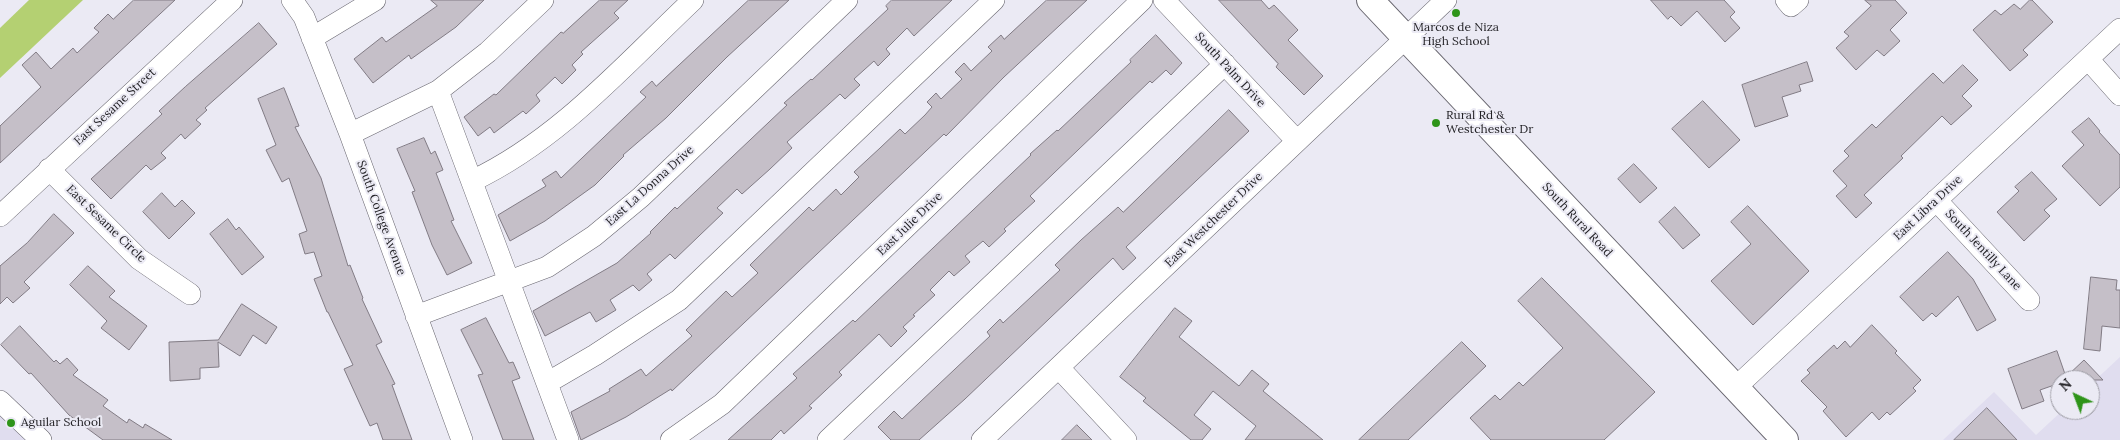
<!DOCTYPE html>
<style>
body{margin:0}
#map{position:relative;width:2120px;height:440px;overflow:hidden;background:#ebeaf4;font-family:Lora,serif}
canvas{display:block}
.north{position:absolute;left:2050px;top:370px;width:50px;height:50px;box-sizing:border-box;background:#ebeaf4;border:1px solid #9b9aa2;border-radius:50%;rotate:317deg;font-size:14px;font-weight:700;line-height:20px;text-align:center;color:#232226}
.north::after{content:'';display:block;margin:auto;width:18px;height:22px;background:#2e9419;clip-path:polygon(50% 0,100% 100%,50% 72%,0 100%)}
</style>
<div id="map">
<canvas width="2120" height="440"></canvas>
<div class="north">N</div>
</div>
<script>
const ctx = document.querySelector('canvas').getContext('2d');
ctx.lineJoin = 'round';
function fillPath(path, color) { ctx.fillStyle = color; ctx.fill(path, 'evenodd'); }
function stroke(path, color, width, dash) { ctx.strokeStyle = color; ctx.lineWidth = width; ctx.lineCap = dash ? 'butt' : 'round'; ctx.setLineDash(dash || []); ctx.stroke(path); }
function label(font, color, halo, rows, align = 'center') {
  ctx.font = font + ' Lora,serif'; ctx.lineWidth = 4; ctx.setLineDash([]); ctx.textBaseline = 'middle'; ctx.strokeStyle = halo; ctx.fillStyle = color; for (const [text, x, y, turn = 0] of rows) {
    ctx.save(); ctx.translate(x, y); ctx.rotate((+turn || 0) * Math.PI / 180); ctx.textAlign = isNaN(turn) ? turn : align; if (halo) ctx.strokeText(text, 0, 0); ctx.fillText(text, 0, 0); ctx.restore();
  }
}
const built = new Path2D(`
 M2120 357V440H1943L1994 392 2036 435 2063 410H2090V385Z
 M0 401 41 440H0Z`);
const green = new Path2D(`
 M29 0H83L0 78V28Z`);
const building = new Path2D(`
 M134 0H175L0 163V126L41 87 22 65 36 52 51 69 73 48 77 53 99 32 94 28 108 14 113 19Z
 M431 0H484L456 27 411 59 409 55 373 83 354 59 382 37 386 42 437 6Z
 M600 0H628L614 13 619 18 581 52 583 54 572 65 576 70 562 84 555 77 536 95 540 101 526 114 523 111 494 133 490 127 478 136 464 117 494 94 496 95 561 32 563 33Z
 M749 0H789L727 57 666 118 623 155 624 156 595 185 545 221 510 241 498 215 546 186 542 180 556 171 561 178 646 97 640 92 652 81 656 86Z
 M892 0H952L914 36 907 28 886 49 890 54 878 66 874 61 854 79 860 85 845 99 840 94 787 142 792 148 770 169 742 194 737 189 717 208 723 213 675 259 670 254 647 274 652 280 639 291 633 285 610 300 616 310 596 322 590 312 545 336 533 311 617 263 651 233 650 232 675 207 677 209 787 105 784 103 811 79 812 80 888 9 886 6Z
 M1047 0H1087L1004 77 946 136 944 134 672 391 671 389 626 417 581 440 571 412 610 391 609 389 641 369 646 376 692 336 686 330 726 291 732 297 758 273 750 265 809 207 813 211 836 189 841 195 859 177 854 172 880 148 900 129 905 134 925 115 932 107 927 102 936 93 941 99 962 79 955 72 964 63 971 71 992 51 988 47 1001 35 1004 39Z
 M1219 0H1261L1269 9 1274 5 1298 30 1288 40 1323 76 1304 95 1276 67 1278 64Z
 M1651 0H1724L1735 12 1730 17 1740 28 1725 42 1697 11 1681 26 1671 16 1668 19Z
 M1865 0H1895L1907 13 1890 30 1900 41 1884 56 1877 50 1856 70 1836 48 1849 36 1844 32 1871 6Z
 M2030 0H2032L2053 22 2023 50 2028 55 2010 71 1973 30 1995 10 2001 15 2014 4 2020 9Z
 M259 23 277 44 205 108 207 110 196 120 201 124 185 139 181 134 161 153 166 158 151 170 146 165 111 199 91 179 162 114 159 111 185 87Z
 M1156 35 1182 63 1171 75 1166 70 1152 83 1150 81 1030 196 1035 201 1004 229 1006 231 989 247 983 241 965 256 970 262 954 276 949 271 930 290 935 295 913 315 915 316 903 327 907 331 891 347 879 334 839 372 842 375 809 406 812 408 784 434 781 430 771 440H728L797 378 793 374 853 320 855 322 1031 155 1030 154 1057 130 1058 131 1131 62 1130 60Z
 M1807 62 1813 81 1799 85 1801 91 1782 97 1788 116 1755 127 1742 85Z
 M1963 65 1978 80 1962 96 1972 106 1951 125 1942 116 1901 156 1903 158 1864 195 1872 203 1856 218 1836 196 1847 186 1833 171 1849 156 1844 151 1872 124 1876 128 1933 73 1943 83Z
 M284 88 299 126 295 127 321 178 348 266 350 265 363 298 362 299 382 342 376 345 395 384 392 385 412 440H383L377 423 370 426 344 369 353 365 328 312H327L314 279 322 276 314 252 305 254 299 234 307 231 289 178 282 182 266 150 276 145 258 99Z
 M1703 101 1740 140 1709 168 1672 129Z
 M1229 110 1249 131 1126 247 1136 258 1123 270 1113 258 965 399 919 440H891L878 427 894 411 902 419 990 336 987 332 1000 319 1003 323 1060 270 1055 265 1081 240 1118 207 1123 212Z
 M2089 118 2100 131 2099 132 2120 155V187L2100 206 2062 166 2084 145 2072 132Z
 M424 138 431 154 435 151 443 170 436 173 454 220 451 221 472 263 447 275 432 245 412 192 415 191 397 149Z
 M1634 164 1657 188 1640 203 1618 179Z
 M2032 172 2057 199 2044 210 2050 216 2024 241 1997 212 2019 191 2015 187Z
 M162 193 175 207 182 200 195 213 169 239 143 212Z
 M1748 206 1809 271 1753 325 1711 281 1751 244 1731 222Z
 M1675 207 1700 235 1683 249 1659 222Z
 M54 214 74 233 24 282 30 288 13 303 7 297 0 304V266L27 243Z
 M228 219 236 230 239 227 264 257 242 275 210 234Z
 M1948 252 1973 279 1996 320 1977 331 1958 296 1936 317 1932 313 1923 321 1900 297Z
 M88 266 115 291 109 297 147 326 129 350 101 328 107 321 70 285Z
 M2091 277 2117 280 2116 290H2120V328L2102 326 2100 351 2084 349Z
 M1542 278 1655 392 1604 440H1491L1470 418 1495 395 1500 400 1519 382 1523 386 1563 348 1518 301Z
 M242 304 277 327 266 344 253 335 240 356 218 342 219 367 200 368V379L170 381 169 342 218 340Z
 M1175 308 1192 321 1179 337 1239 386 1252 370 1269 384 1263 391 1323 440H1245L1256 426 1213 391 1194 415 1211 429 1202 440H1191L1143 401 1146 398 1120 377Z
 M486 318 509 363 513 362 520 378 512 381 534 440H503L497 424 478 375 483 374 461 330Z
 M1872 325 1897 351 1895 353 1921 380 1913 388 1916 391 1890 415 1887 412 1879 420 1872 412 1846 437 1823 411 1827 407 1801 381 1810 373 1807 370 1834 345 1837 349 1845 341 1850 347Z
 M20 326 54 362 56 360 60 364 67 358 78 370 73 375 108 400 103 406 127 423 129 419 143 428 145 424 172 440H103L69 415 31 373 29 374 1 345Z
 M1462 342 1486 366 1408 440H1359Z
 M2057 351 2066 377 2084 360 2103 380H2060V383L2040 390 2044 401 2022 409 2008 369Z
 M1987 408 2017 440H1954Z
 M1077 425 1092 440H1062Z`);
const minor = new Path2D(`
 M292 0 304 17 350 134 462 440
 M1164 0 1297 141
 M1786 0 1791 6 1798 0
 M312 38 375 0
 M2088 59 2120 95
 M438 91 568 440
 M350 134 438 91 488 52 543 0
 M49 169 139 259 190 294
 M472 181C559 140 624 65 693 0
 M1936 200 2029 300
 M0 216 232 0
 M416 316 547 267 594 236 641 197 847 0
 M1059 368 1126 440
 M547 383 595 355 679 300 994 0
 M1735 388 2120 29
 M0 401 41 440
 M671 440 722 404 1142 0
 M828 440 1225 64
 M982 440 1446 0`);
const major = new Path2D(`
 M1370 0 1785 440`);
const markers = [
 [1456,13,5,"#2e9419"],
 [1436,123,5,"#2e9419"],
 [11,423,5,"#2e9419"]
];
const poiNames = [
 ["Marcos de Niza",1456,28,"center"],
 ["High School",1456,42,"center"],
 ["Rural Rd &",1446,116],
 ["Westchester Dr",1446,130],
 ["Aguilar School",21,423]
];
const streetNames = [
 ["South Palm Drive",1230,70,47],
 ["East Sesame Street",115,107,-43],
 ["East La Donna Drive",650,186,-42],
 ["East Libra Drive",1928,208,-43],
 ["South College Avenue",381,218,70],
 ["East Westchester Drive",1214,220,-44],
 ["South Rural Road",1577,220,47],
 ["East Sesame Circle",106,224,44],
 ["East Julie Drive",910,224,-44],
 ["South Jentilly Lane",1983,250,47]
];
fillPath(built, '#e0ddef');
fillPath(green, '#b4d072');
fillPath(building, '#c5bfc8');
stroke(building, '#817b84', 1);
stroke(minor, '#696770', 22);
stroke(major, '#696770', 28);
stroke(minor, '#fff', 21);
stroke(major, '#fff', 26);
for (const [x, y, r, color] of markers) { const dot = new Path2D(); dot.arc(x, y, r, 0, 2 * Math.PI); ctx.fillStyle = color; ctx.fill(dot); stroke(dot, '#ebeaf4', 2); }
label('12px', '#232226', '#ebeaf4', poiNames, 'left');
label('12px', '#232226', '#ebeaf4', streetNames);
</script>
